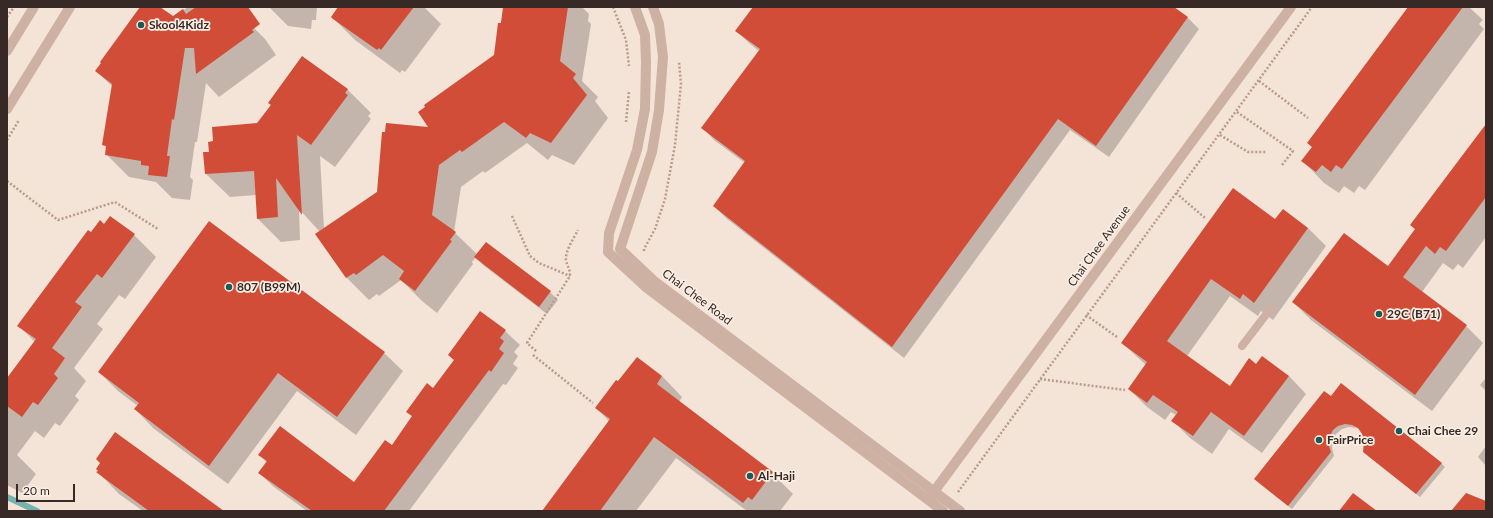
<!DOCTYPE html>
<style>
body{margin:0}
#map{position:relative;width:1493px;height:518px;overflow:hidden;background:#f4e3d7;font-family:Lato,sans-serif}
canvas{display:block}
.frame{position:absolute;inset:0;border:8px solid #372925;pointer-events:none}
.scale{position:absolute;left:16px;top:484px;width:59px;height:18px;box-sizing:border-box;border:2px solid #372925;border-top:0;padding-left:5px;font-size:12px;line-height:14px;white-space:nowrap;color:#372925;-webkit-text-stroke:3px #fbeee4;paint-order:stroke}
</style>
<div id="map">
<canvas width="1493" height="518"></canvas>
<div class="frame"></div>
<div class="scale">20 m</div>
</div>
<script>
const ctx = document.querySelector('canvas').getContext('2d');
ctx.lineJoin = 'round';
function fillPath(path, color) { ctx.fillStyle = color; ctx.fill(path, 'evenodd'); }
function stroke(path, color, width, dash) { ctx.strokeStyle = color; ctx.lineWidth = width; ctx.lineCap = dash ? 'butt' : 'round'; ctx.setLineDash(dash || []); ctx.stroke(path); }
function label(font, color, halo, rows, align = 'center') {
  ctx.font = font + ' Lato,sans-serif'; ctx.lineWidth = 3.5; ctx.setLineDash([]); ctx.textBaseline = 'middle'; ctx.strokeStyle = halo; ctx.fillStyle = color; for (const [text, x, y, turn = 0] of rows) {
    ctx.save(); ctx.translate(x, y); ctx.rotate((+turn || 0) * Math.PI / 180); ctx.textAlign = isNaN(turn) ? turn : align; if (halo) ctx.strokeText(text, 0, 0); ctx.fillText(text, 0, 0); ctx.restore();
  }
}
const shadow = new Path2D(`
 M141 7H159L173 18 188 7H233L265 39 276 55 219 97 206 83 197 142H195L190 177 193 180 190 200 172 198 156 182 129 177 106 154 107 148 104 145 113 87 96 71Z
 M269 7H317L316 20H312L311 29 288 26Z
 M340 7H435L425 8 441 24 405 72 402 70 400 73 355 40 332 17Z
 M504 7H582L589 14 588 21 591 24 582 81 598 97 595 101 608 118 574 165 552 155 548 160 527 143 485 173 483 171 461 187 454 232 478 255 550 292 558 300 547 314 483 265 476 257 472 262 473 264 437 313 422 301 401 280 379 296 377 294 369 300 347 278 316 234 320 232 299 209 300 240 281 242 258 219 256 195 230 197 206 174 210 153 258 124 302 57 348 90 371 113 368 116 371 119 335 167 320 156 324 229 377 192 430 128 491 74Z
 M754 7H1173L1187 17 1199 29 1109 157 1070 130 904 358 726 218 714 206 745 163 714 140 703 128 759 51 749 43 737 31Z
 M1409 7H1469L1483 20 1479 24 1484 29 1365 190 1359 186 1354 193 1344 186 1339 193 1324 183 1303 161 1313 148 1308 143Z
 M1486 125V237L1463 268 1458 264 1453 270 1443 263 1422 292 1466 326 1483 343 1432 411 1311 320 1293 302 1388 267 1416 230Z
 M110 217 134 235 156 257 125 299 119 295 97 324 103 329 74 368 86 381 75 396 79 400 60 426 55 423 44 438 35 431 17 455 36 474 22 493 7 485V380L35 342 19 326 91 233 105 225Z
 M1276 220 1308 228 1326 246 1273 320 1261 311 1258 316 1230 296 1187 356 1230 387 1257 365 1289 376 1306 394 1262 453 1229 429 1212 454 1190 438 1173 421 1176 415 1171 412 1165 420 1147 407 1129 389 1146 365 1122 343Z
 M480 313 505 331 520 345 514 352 518 356 513 364 518 368 506 385 503 384 409 511H307L274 487 259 473 267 463 260 455 354 483 392 446 413 417 407 412 433 389 454 360Z
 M384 353 403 371 356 435 297 391 228 484 153 428 135 409 138 406 118 391 99 372Z
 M662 376 682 397 679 402 772 473 793 494 780 511H747L676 458 636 511H543L609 421 596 408Z
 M1486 378V391L1480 385Z
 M1324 392 1441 463 1445 467 1420 497 1368 456 1365 440 1361 431 1357 428 1349 427 1342 429 1336 434 1333 440 1332 448 1334 456 1292 509 1259 483Z
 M1486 446V466L1478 457Z
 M99 471 222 511H143L119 494 98 472Z`);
const stream = new Path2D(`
 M7 497 37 511`);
const building = new Path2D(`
 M140 7H160L173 16 183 9 186 14 196 7H248L260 24 252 30 254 32 196 74 194 48H185L174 120 172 119 167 156H170L167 177 148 175 149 166 141 165V161L105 155 106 146 102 145 112 84 95 71 101 63 100 62Z
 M338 7H414L381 50 379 48 377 50 333 19 331 17Z
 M503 7H568L560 61 576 74 573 78 587 95 551 143 530 133 526 138 504 122 462 152 460 150 439 165 432 215 456 232 450 240 452 241 415 291 399 279 404 271 383 255 356 275 354 273 346 278 315 234 377 192 382 132H385L386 123 428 127 418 112 425 107 424 105 494 55 498 23H501Z
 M753 7H1174L1188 17 1096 146 1058 119 892 347 713 206 745 161 701 128 760 49 735 31Z
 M1408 7H1463L1342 169 1336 165 1331 172 1322 165 1316 172 1301 161 1312 147 1307 143Z
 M302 56 348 89 345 93 348 95 311 145 297 135 302 215 276 178 278 217 257 219 254 171 205 174 203 152H209L208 142 213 141 212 127 257 123 271 105 268 103Z
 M1486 124V197L1446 251 1440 247 1435 254 1426 246 1403 277 1467 325 1415 395 1292 302 1344 233 1388 266 1415 229 1410 225Z
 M1233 188 1275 219 1283 209 1308 228 1254 303 1243 294 1240 299 1211 279 1167 341 1230 386 1249 358 1256 364 1262 356 1289 376 1244 436 1211 412 1193 436 1171 421 1178 412 1153 395 1147 403 1128 389 1147 362 1121 343Z
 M110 216 135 234 102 278 97 274 75 302 82 307 52 348 65 358 54 374 58 378 38 405 33 402 22 417 7 406V378L36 339 17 326 88 230 91 232 100 220 104 224Z
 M209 221 385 352 337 417 278 373 209 466 134 409 139 403 98 372Z
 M486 242 551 291 539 307 474 257Z
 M480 311 506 330 500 338 504 341 499 349 504 353 491 372 489 370 384 511H312L258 473 267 461 258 455 280 426 354 482 385 440 392 445 412 416 406 412 427 383 433 388 454 360 448 355Z
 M637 357 662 376 657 384 773 472 752 500 748 497 743 503 654 437 600 511H542L610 419 595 408 616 380 618 381Z
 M1341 383 1442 463 1416 494 1363 452 1364 441 1362 434 1358 428 1352 425 1345 424 1338 426 1333 430 1330 436 1328 443 1331 452 1288 506 1254 479 1324 391 1331 396Z
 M115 432 195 490 224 511H149L112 484 96 472 98 471 96 469 100 463 96 459Z
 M1353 493 1377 511H1339Z
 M1466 493 1486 501V511H1451Z`);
const path = new Path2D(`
 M613 7 626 40 629 66
 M7 17 14 7
 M1259 81 1308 118
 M1237 112 1293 151 1282 165
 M626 122 629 91
 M1220 135 1248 152H1266
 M7 140 19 120
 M7 181 58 220 115 202 158 229
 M1176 193 1205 218
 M512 216 530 256 539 263 570 276
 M644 251V249L655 229 665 199 675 145 681 84 679 62
 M1086 315 1117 337
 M536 351 527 343 570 276C570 268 567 266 566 260 565 251 574 238 578 230
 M533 355 593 403
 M1040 379 1125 390
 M958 492 1312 7`);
const service = new Path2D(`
 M1242 346 1271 308`);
const minor = new Path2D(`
 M635 7 645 35 646 62 645 109 637 150 609 233 608 252 647 288 943 511
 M653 7 659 24 663 57 659 110 652 152 620 249 654 281 960 511
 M930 497 1291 7`);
const tertiary = new Path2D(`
 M7 51 34 7
 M7 109 70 7`);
const markers = [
 [141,25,4,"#175c5a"],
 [229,287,4,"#175c5a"],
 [1379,314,4,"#175c5a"],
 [1399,431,4,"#175c5a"],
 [1319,440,4,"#175c5a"],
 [750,476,4,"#175c5a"]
];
const poiNames = [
 ["Skool4Kidz",149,25],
 ["807 (B99M)",237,287],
 ["29C (B71)",1387,314],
 ["Chai Chee 29",1407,431],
 ["FairPrice",1327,440],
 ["Al-Haji",758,476]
];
const streetNames = [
 ["Chai Chee Avenue",1099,246,-54],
 ["Chai Chee Road",697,297,37]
];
fillPath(shadow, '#0003');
stroke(stream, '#74b3b0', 6);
fillPath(building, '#d24d37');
stroke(path, '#b99b8c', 2.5, [2, 2]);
stroke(service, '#cdb1a2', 8);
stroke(minor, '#cdb1a2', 10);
stroke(tertiary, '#cdb1a2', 10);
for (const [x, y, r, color] of markers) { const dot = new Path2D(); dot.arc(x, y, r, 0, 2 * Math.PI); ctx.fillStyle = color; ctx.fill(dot); stroke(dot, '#fbeee4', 1.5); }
label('bold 12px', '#372925', '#fbeee4', poiNames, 'left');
label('12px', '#372925', '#fbeee4', streetNames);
</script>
